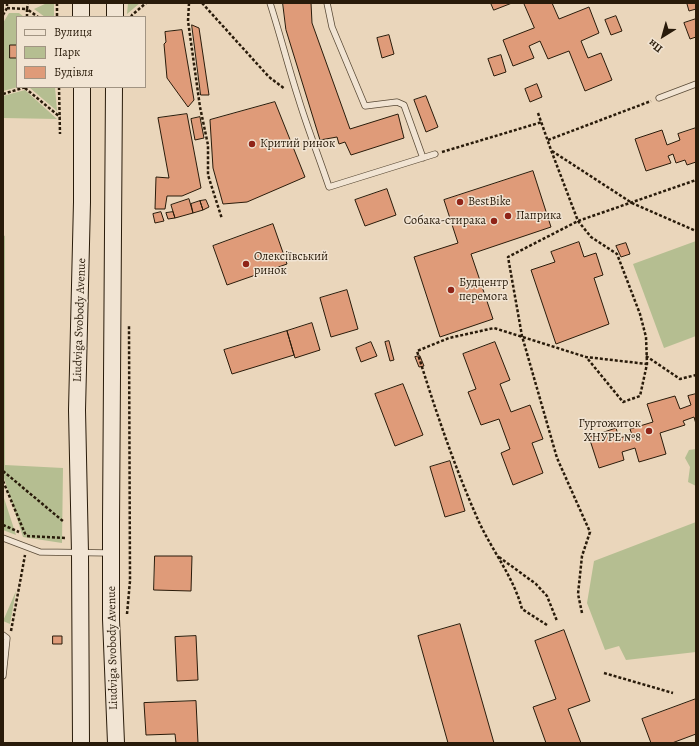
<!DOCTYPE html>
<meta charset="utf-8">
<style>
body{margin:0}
#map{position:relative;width:699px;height:746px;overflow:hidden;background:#ead6bb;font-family:Alegreya,serif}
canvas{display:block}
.frame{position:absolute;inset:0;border:4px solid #291b0a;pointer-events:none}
.legend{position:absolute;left:16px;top:16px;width:130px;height:72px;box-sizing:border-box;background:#f1e4d3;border:1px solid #a19483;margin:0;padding:5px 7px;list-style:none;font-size:12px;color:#291b0a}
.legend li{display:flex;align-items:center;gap:8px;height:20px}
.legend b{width:20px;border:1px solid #a19483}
.north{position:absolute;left:643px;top:16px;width:40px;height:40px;-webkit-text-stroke:3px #f1e4d3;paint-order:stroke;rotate:217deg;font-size:11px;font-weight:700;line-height:16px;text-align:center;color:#291b0a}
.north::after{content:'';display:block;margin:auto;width:14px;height:18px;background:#291b0a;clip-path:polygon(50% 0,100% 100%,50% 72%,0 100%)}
</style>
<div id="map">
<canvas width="699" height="746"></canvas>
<div class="frame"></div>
<ul class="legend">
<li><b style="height:5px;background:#f1e4d3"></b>Вулиця</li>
<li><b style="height:11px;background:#b5be91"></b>Парк</li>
<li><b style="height:11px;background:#df9b79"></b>Будівля</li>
</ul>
<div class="north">Пн</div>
</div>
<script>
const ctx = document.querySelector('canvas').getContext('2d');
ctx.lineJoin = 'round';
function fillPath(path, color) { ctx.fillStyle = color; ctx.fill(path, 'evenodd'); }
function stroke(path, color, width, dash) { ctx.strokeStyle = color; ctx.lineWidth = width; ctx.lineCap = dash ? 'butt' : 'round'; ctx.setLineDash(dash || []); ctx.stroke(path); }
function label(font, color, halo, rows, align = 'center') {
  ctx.font = font + ' Alegreya,serif'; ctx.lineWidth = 3; ctx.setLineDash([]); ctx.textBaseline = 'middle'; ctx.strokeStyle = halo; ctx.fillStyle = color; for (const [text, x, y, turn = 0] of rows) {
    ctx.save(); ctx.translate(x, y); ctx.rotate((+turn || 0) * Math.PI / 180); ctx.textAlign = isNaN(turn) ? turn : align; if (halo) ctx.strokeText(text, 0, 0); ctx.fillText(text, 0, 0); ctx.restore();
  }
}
const green = new Path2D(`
 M47 3H54V17H45L34 9Z
 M128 3H140L127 14Z
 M9 13H19L24 17H17V87H18L3 91V23Z
 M31 87H55L57 111 30 88Z
 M25 90 57 119 3 118V96Z
 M3 235 5 236V465L63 468 62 543 23 537 3 475Z
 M696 241V336L664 348 633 264Z
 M696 449V486L688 482 690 467 685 458 689 450Z
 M3 495 16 535 3 530Z
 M696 522V652L626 660 619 646 605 650 587 603 594 561Z
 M16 591 10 624 3 621Z`);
const building = new Path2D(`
 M283 3H311L312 23 350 129 398 114 404 138 351 155 345 142 339 144 337 137 320 140 286 30Z
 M491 3H512L494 10Z
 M524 3H552L559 19 589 7 599 33 581 41 588 58 601 53 612 80 585 91 569 51 548 59 540 41 529 46 534 58 513 66 503 40 534 28Z
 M696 3V9L689 11 687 4Z
 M616 16 622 31 611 35 605 20Z
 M696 19V37L690 39 684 23Z
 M192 25 199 28 209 95H201Z
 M182 30 194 100 188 107 167 78 164 44 166 42 165 32Z
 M389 35 394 54 382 58 377 38Z
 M10 45H17V58H10Z
 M501 55 506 72 494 76 488 59Z
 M537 84 542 97 530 102 525 89Z
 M426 96 438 127 426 132 414 100Z
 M275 102 305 177 247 202 223 204 213 168 210 120Z
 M187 114 201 188 182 196H167L165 209H155L156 177 169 178 158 118Z
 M200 117 204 138 195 140 191 119Z
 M696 128V162L687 165 685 160 676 163 673 154 668 156 671 163 646 171 635 139 662 130 667 145 680 140 678 134Z
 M533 171 551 227 471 254 493 319 440 337 414 257 458 243 444 200Z
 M387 189 396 215 365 226 355 200Z
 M189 199 193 213 175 218 171 205Z
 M206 200 209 207 203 210 200 201Z
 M200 201 203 210 193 213 191 204Z
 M161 212 164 221 155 223 153 214Z
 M173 212 175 218 168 219 166 213Z
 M273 224 287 264 227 285 213 246Z
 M579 242 584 257 596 253 603 275 594 278 609 324 556 344 531 270 555 262 551 252Z
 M626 243 630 254 621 257 616 246Z
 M347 290 358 329 331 337 320 298Z
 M312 323 320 350 295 358 287 331Z
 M287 331 294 355 232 374 224 350Z
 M389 341 394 360 390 361 385 342Z
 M371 342 377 356 361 362 356 348Z
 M495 342 510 380 500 384 511 412 530 405 543 439 532 443 543 473 513 485 501 453 510 449 499 419 481 425 468 392 476 389 463 354Z
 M420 356 424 366 419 367 415 357Z
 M403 384 423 435 395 446 375 394Z
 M696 394V424L694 417 683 421 685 425 660 433 666 454 639 462 635 448 622 452 624 460 599 468 589 437 616 428 619 438 632 435 630 429 653 422 647 404 675 396 680 409 691 405 688 396Z
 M450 461 465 511 445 517 430 467Z
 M155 556H192L191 591 154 590Z
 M460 624 494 743H448L418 636Z
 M564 630 590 701 568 709 581 743H546L533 707 556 699 535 641Z
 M53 636H62V644H53Z
 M196 636 198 680 177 681 175 637Z
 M696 699V734L672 743H651L642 719Z
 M196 701 198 743H176L175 734 146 735 144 703Z`);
const path = new Path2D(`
 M57 3V17
 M189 3 188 21 200 107 208 145V175L222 219
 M202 3 269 77 285 89
 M7 8 27 9 28 3
 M3 15 7 8V3
 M27 17V9L38 17
 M131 17 132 15 146 3
 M59 87 60 134
 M25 88 60 117
 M3 94 26 87
 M538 113 551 150 578 221 591 237 617 254 640 314 646 337 647 364 640 396 623 402 587 358
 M548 140 651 101
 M552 151 632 203 696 231
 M442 152 542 122
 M646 356 680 379 696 375
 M3 471 64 522
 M3 481 26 536
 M3 525 19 532
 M27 536 65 538
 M499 557 536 584 547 596 557 621
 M582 613 578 594 582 556 590 532 557 458 522 336 508 257 578 221 696 180
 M127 614 130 581 129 325
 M547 625 522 609C514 578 493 552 479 522 454 466 435 409 417 351L449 338 494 328 586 357 647 364
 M11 631 25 555
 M604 673 673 693`);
const lane = new Path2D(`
 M270 3C280 34 288 66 298 97 307 127 319 157 329 187L435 154
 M327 3 332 27 365 106 397 102 404 105 423 158
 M659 98 696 84
 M3 538 40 552 110 553
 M3 635 7 638 3 676`);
const secondary = new Path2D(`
 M81 3V17
 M115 17V3
 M114 87 111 522V619L116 743
 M81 743 80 553 77 410 82 202V87`);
const markers = [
 [252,144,4,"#8f2418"],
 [460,202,4,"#8f2418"],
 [508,216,4,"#8f2418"],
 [494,221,4,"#8f2418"],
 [246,264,4,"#8f2418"],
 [451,290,4,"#8f2418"],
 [649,431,4,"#8f2418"]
];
const poiNames = [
 ["Критий ринок",260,144],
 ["BestBike",468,202],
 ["Паприка",516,216],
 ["Собака-стирака",486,221,"right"],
 ["Олексіївський",254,257],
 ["ринок",254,271],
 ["Будцентр",459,283],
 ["перемога",459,297],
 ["Гуртожиток",641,424,"right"],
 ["ХНУРЕ №8",641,438,"right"]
];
const streetNames = [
 ["Liudviga Svobody Avenue",80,320,-88],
 ["Liudviga Svobody Avenue",113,648,-91]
];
fillPath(green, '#b5be91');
fillPath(building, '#df9b79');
stroke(building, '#291b0a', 1);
stroke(lane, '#594a36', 7);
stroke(secondary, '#291b0a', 18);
stroke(path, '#291b0a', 2.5, [3, 2]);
stroke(lane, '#f1e4d3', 5.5);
stroke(secondary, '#f1e4d3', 16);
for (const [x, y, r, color] of markers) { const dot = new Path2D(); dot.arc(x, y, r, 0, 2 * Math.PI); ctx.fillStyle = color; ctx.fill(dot); stroke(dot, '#f1e4d3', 1.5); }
label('12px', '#291b0a', '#f1e4d3', poiNames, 'left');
label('12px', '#291b0a', '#f1e4d3', streetNames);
</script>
